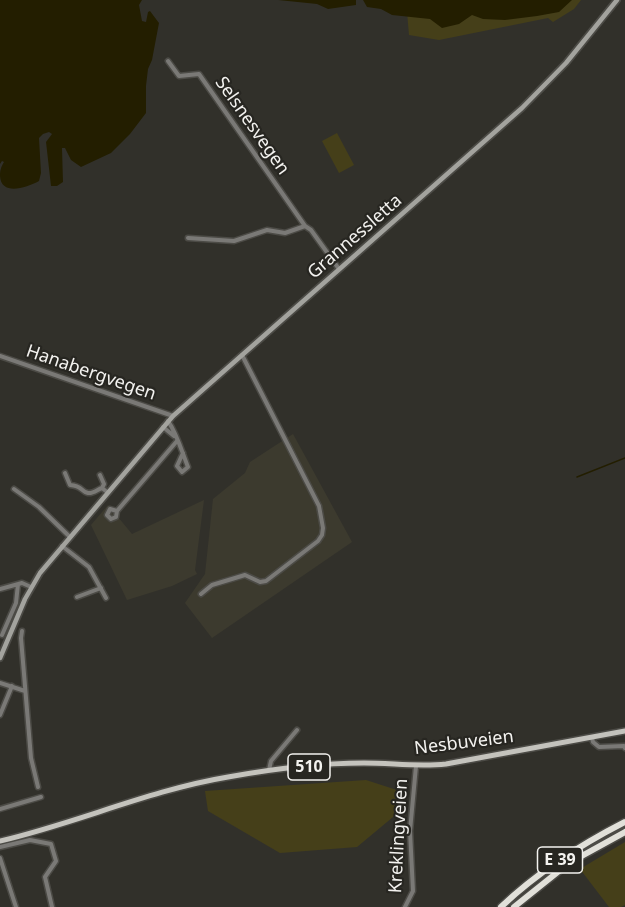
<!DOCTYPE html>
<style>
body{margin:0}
canvas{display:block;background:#31302a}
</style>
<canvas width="625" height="907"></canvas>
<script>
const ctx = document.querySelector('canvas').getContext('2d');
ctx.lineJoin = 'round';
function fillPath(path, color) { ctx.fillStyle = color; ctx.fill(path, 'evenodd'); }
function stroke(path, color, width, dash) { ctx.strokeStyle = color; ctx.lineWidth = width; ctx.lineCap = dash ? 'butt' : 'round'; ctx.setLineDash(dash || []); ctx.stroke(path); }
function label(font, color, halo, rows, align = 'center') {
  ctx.font = font + ' "Noto Sans",sans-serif'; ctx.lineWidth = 4.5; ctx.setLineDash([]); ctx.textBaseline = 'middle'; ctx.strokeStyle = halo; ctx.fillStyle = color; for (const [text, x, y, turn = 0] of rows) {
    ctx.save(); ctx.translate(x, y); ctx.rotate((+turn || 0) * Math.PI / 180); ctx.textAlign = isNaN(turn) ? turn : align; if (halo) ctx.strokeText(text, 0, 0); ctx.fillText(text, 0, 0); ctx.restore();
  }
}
const built = new Path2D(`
 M293 434 352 542 212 638 185 603 205 574 213 499 245 473 250 462Z
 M204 500 195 570 197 574 172 586 127 600 91 525 108 505 132 534Z`);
const green = new Path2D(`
 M406 0H581L574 9 553 22 548 18 439 40 409 35Z
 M337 133 354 165 339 173 322 141Z
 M366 780 403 792 399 812 357 847 280 853 208 811 205 791Z
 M625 842V905L621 907H609L580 869Z`);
const water = new Path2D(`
 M0 0H142L139 5 142 21 146 22 148 12 150 11 159 23 152 60 148 69 146 86V113L130 134 111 153 81 167 71 160 65 148H62L63 182 57 186H51L46 142 52 134 49 132 43 134 39 138 41 173 39 181C26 188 1 196 0 176 0 170 1 167 4 162L2 161 0 164Z
 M278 0H356V5L328 9 317 4Z
 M363 0H572L559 12 537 16 505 20 483 19 472 15 459 24 442 28 430 19 392 15 381 9 367 7Z`);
const stream = new Path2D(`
 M577 477 625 458`);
const street = new Path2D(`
 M168 61 179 76 199 74 305 226
 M188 238 234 241 267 230 285 233 305 226 311 230 339 269
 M0 356 173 416
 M168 421C177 434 182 452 188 467L182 472 177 466 183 453
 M163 427 174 436
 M65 473 70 485C83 486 80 491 88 493 93 494 98 489 102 488
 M100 475 104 484 102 488 107 492
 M14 489 39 507 70 537
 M117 511 110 509 107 515 111 519 116 517 117 511 177 441
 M62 546 89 567 106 598
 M0 589 22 583 31 587
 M201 594 212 585 245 575 260 582 266 581 318 541 322 535 323 528 319 506 242 355
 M77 597 101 588
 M22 631 21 638 31 758 38 787
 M2 635 16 603 18 584
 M0 683 25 691
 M0 715 12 686
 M592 738 593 742 599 747 624 746 625 748
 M269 770 271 761 297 730
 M0 809 41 797
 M0 847 30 840 51 844 56 861 45 877 52 907
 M0 858 16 907
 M405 907 413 891 410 831 416 766`);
const secondary = new Path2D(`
 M0 658 25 599 40 573 173 416 522 108 566 63 617 0`);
const primary = new Path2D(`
 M0 841C77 823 150 790 228 777 272 769 319 763 364 763 392 763 418 767 446 764L625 731`);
const highway = new Path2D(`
 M501 907C538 872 580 845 625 822
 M514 907 569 863 625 832`);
const shields = [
 [309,767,42],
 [560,860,45]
];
const shieldNames = [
 ["510",309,767],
 ["E 39",560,860]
];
const streetNames = [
 ["Selsnesvegen",252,126,55],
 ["Grannessletta",355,237,-41],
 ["Hanabergvegen",91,373,19],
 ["Nesbuveien",464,743,-7],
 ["Kreklingveien",399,836,-87]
];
fillPath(built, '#3c3a2e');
fillPath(green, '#453f19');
fillPath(water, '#231e00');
stroke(stream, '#231e00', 1.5);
stroke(street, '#4c4b46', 7);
stroke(secondary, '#4c4b46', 8);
stroke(primary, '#4c4b46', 8);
stroke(highway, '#4c4b46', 9);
stroke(street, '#7a7976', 4);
stroke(secondary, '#a3a39e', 4.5);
stroke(primary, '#c4c3bd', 5);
stroke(highway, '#e1e0d9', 6);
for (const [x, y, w] of shields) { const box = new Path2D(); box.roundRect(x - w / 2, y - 13, w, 26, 4.5); ctx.fillStyle = '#272621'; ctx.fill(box); stroke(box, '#f3f2ef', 1.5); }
label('bold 16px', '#f3f2ef', null, shieldNames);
label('18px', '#f3f2ef', '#272621', streetNames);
</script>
